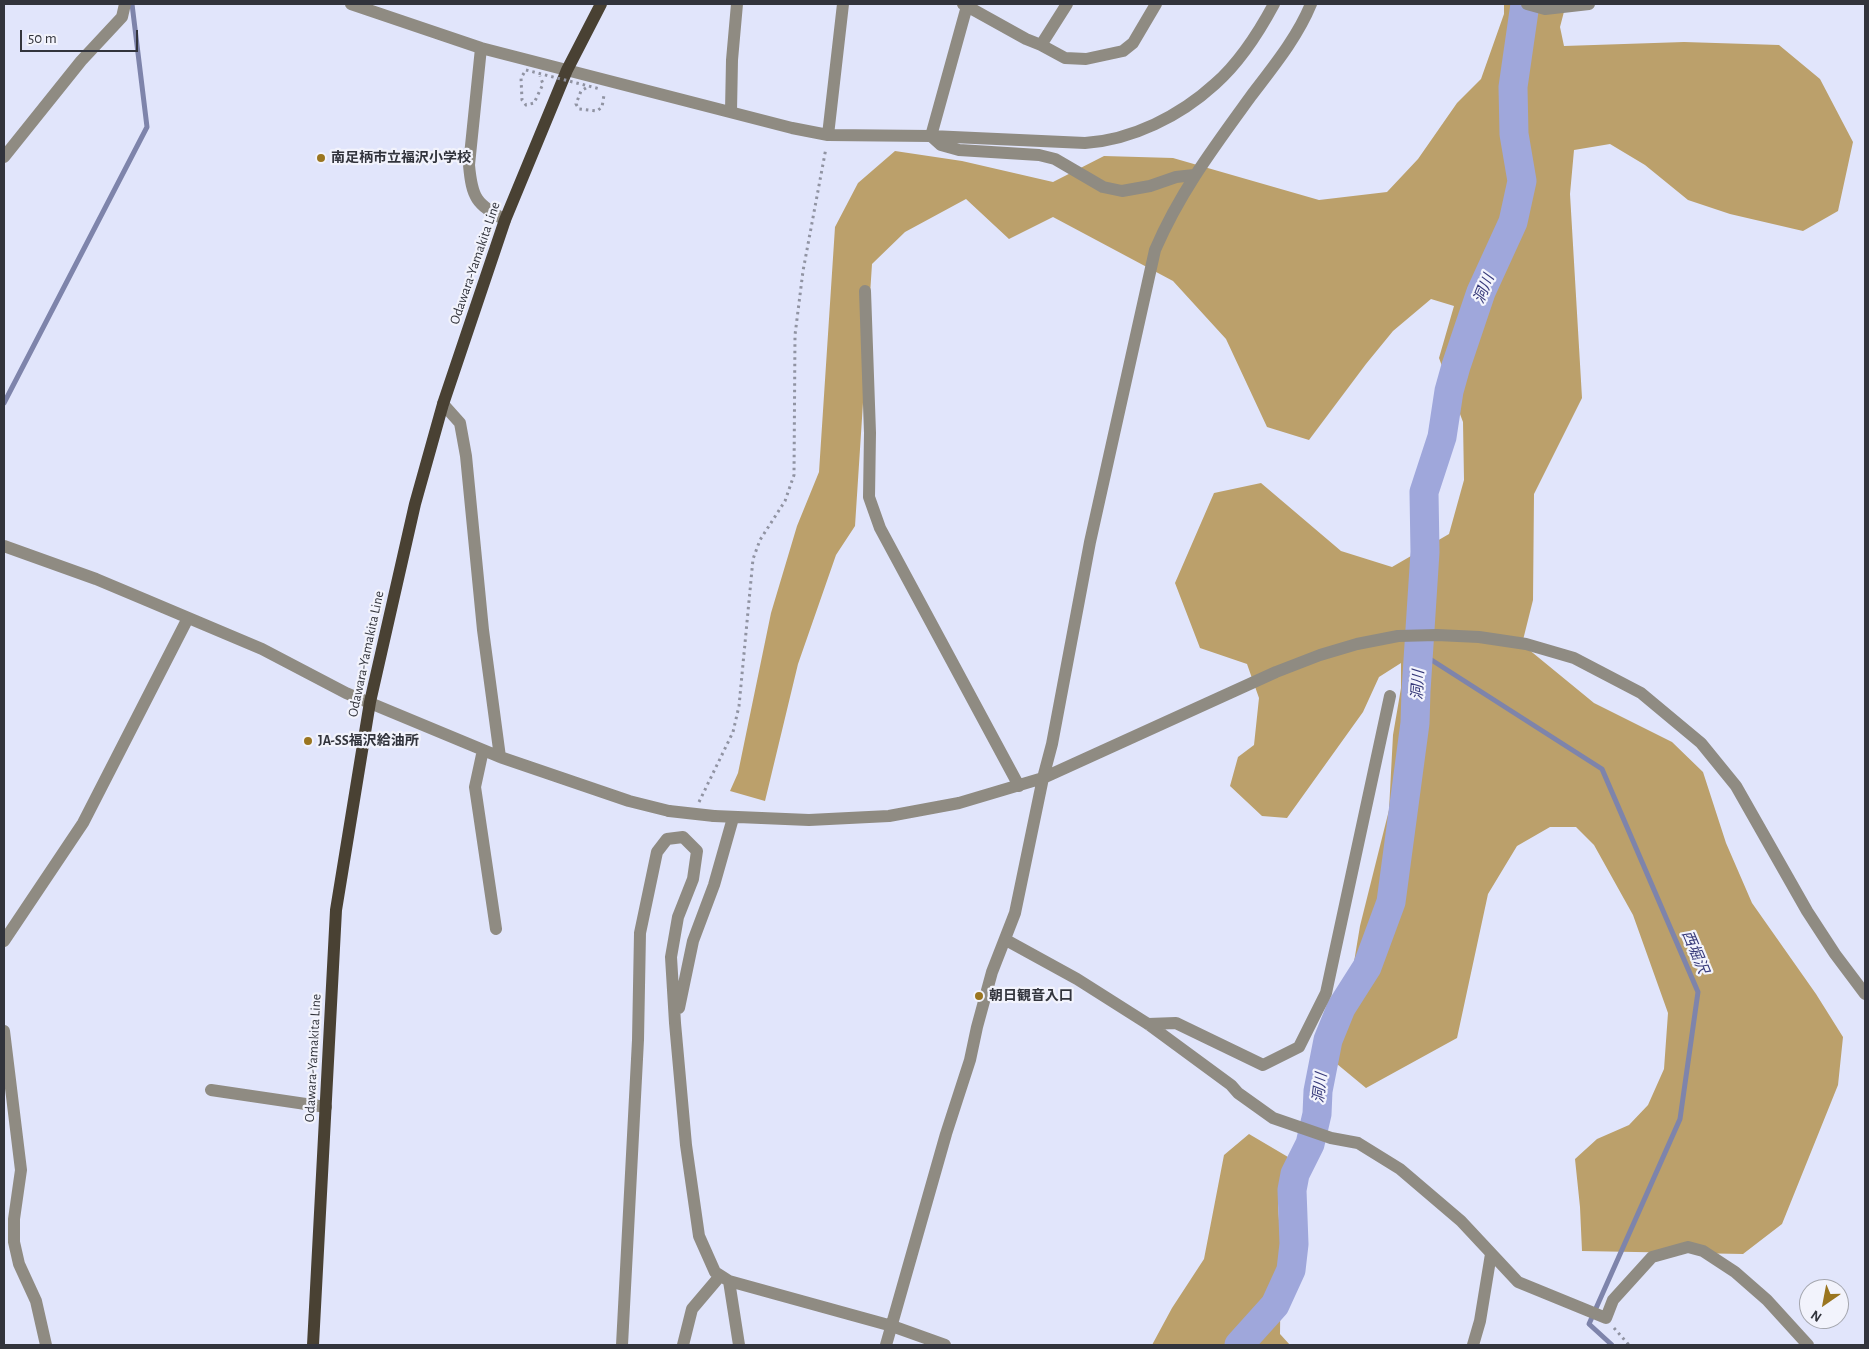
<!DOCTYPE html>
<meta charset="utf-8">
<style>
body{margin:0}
#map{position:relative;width:1869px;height:1349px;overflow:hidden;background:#e1e5fb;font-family:"Alegreya Sans",sans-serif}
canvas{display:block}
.frame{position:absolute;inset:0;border:5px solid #32343c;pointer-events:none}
.north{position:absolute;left:1799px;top:1279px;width:50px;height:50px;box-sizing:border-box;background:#f2f3fc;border:1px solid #a5a7af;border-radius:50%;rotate:213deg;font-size:14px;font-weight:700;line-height:20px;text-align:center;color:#32343c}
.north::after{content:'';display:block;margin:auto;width:18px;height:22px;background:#9a7520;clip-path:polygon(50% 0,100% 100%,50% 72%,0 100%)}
.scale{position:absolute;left:20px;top:30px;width:118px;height:22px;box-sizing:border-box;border:2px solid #32343c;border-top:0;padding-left:6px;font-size:15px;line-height:18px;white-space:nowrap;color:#32343c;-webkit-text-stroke:4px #f2f3fc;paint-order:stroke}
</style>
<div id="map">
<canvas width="1869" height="1349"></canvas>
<div class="frame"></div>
<div class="north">N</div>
<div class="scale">50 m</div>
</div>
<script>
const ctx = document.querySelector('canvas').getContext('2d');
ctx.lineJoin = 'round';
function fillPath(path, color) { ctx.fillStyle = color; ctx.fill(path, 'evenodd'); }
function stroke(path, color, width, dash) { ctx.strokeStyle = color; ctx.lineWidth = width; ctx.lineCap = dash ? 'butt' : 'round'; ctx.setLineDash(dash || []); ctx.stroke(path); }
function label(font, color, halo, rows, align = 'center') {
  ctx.font = font + ' "Alegreya Sans","Noto Sans JP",sans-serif'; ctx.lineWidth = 4.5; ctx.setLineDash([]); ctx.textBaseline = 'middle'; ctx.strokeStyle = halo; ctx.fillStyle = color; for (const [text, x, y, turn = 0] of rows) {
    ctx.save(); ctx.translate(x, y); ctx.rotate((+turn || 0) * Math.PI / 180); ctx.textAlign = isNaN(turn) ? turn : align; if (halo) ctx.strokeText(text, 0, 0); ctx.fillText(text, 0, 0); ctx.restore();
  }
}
const forest = new Path2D(`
 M1504 4H1566L1560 27 1564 46 1684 42 1779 45 1820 79 1853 142 1838 211 1803 231 1730 214 1688 200 1645 165 1610 144 1574 150 1570 194 1582 398 1534 494 1533 600 1522 644 1594 703 1672 742 1703 772 1726 843 1752 903 1816 994 1843 1037 1838 1085 1782 1224 1743 1254 1582 1251 1580 1207 1575 1159 1597 1139 1629 1125 1648 1105 1664 1069 1668 1013 1633 915 1594 845 1576 827H1550L1517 846 1488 894 1457 1038 1366 1088 1337 1064 1360 926 1389 810 1393 735 1401 688V663L1379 677 1363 712 1287 818 1262 816 1230 786 1238 757 1254 745 1259 698 1247 664 1200 648 1175 583 1214 493 1261 483 1341 551 1392 567 1449 534 1464 480 1463 422 1439 358 1454 306 1431 299 1393 331 1366 364 1309 440 1267 427 1226 339 1173 281 1053 217 1009 239 966 199 905 232 872 264 855 526 836 555 798 664 765 801 730 791 738 773 771 613 797 526 819 472 835 227 858 183 895 151 962 161 1053 182 1104 156 1173 158 1319 200 1387 192 1418 159 1457 103 1481 79 1504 14Z
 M1249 1134 1288 1157 1278 1205 1281 1250 1280 1334 1290 1345H1152L1172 1308 1204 1259 1224 1155Z`);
const stream = new Path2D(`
 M4 403 147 127 132 4
 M1419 652 1602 769 1698 992 1680 1119 1589 1324 1612 1345`);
const river = new Path2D(`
 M1239 1345 1275 1305 1291 1270 1294 1244 1292 1190 1295 1174 1310 1144 1317 1114 1318 1091 1328 1040 1341 1008 1367 967 1391 902 1415 723 1416 691 1425 552 1424 492 1442 437 1449 391 1456 366 1481 292 1513 222 1522 181 1514 134 1513 87 1525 4`);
const path = new Path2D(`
 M524 73 521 78 522 100 526 105 534 103 543 84 540 76
 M586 88 581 91 576 104 579 109 597 111 602 107 604 95 603 93
 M699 802 733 732 739 706 753 559 760 540 785 501 794 475 795 335 803 271 826 148
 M1614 1328 1629 1345`);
const minor = new Path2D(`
 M351 4 481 48 792 128 828 135 931 136 1085 143C1132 140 1180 116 1215 84 1239 63 1259 32 1274 4
 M963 4 1026 39 1041 45 1067 4
 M1527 4 1545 9 1589 4
 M967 6 931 136 941 145 959 150 1039 155 1055 159 1103 187 1122 191 1150 186 1176 177 1194 175
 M1041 45 1065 58 1086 59 1123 51 1133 43 1156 4
 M481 48 469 165C472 198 476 204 505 220
 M731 111 732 60 737 4
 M828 135 843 4
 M4 157 81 61 122 17 125 4
 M865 291 870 433 869 497 880 528 1019 786
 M443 404 460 423 466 456 483 630 500 757
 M4 546 96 579 146 600 262 649 346 693 500 757 629 801 669 811
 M483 750 475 787 496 929
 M714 816 809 820 889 816 959 803 1043 778 1276 672 1320 655 1357 644 1398 636 1437 635 1479 637 1526 644 1574 658 1641 693 1701 743 1736 786 1807 911 1835 954 1865 994
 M1006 940 1077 979 1148 1024 1231 1085 1238 1093 1273 1118 1331 1138 1358 1143 1400 1169 1461 1221 1518 1282 1606 1318 1613 1300 1652 1257 1688 1247 1703 1251 1735 1272 1767 1300 1808 1345
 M4 941 83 823 188 618
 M679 1008 693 941 714 885 733 818
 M1148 1024 1176 1023 1263 1065 1299 1047 1326 993 1390 696
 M4 1031 21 1170 14 1219V1242L19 1264 36 1301 46 1345
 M211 1090 326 1107
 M729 1281 739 1345
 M622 1345 638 1040 640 933 657 852 667 839 683 837 697 851 693 879 678 917 671 957 675 1023 686 1145 699 1236 715 1272 729 1281 892 1326 945 1345
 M683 1345 692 1309 720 1276
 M886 1345 946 1134 970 1060 977 1027 992 972 1015 913 1043 778 1052 744 1090 542 1155 250C1180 192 1214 147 1251 96 1273 67 1297 38 1311 4
 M1473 1345 1480 1321 1491 1254`);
const major = new Path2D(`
 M313 1345 336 910 370 702 415 504 443 404 505 220 567 70 601 4`);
const pathBridge = new Path2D(`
 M526 70 600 89`);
const minorBridge = new Path2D(`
 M669 811 714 816`);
const markers = [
 [321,158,5,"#9a7520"],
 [308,741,5,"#9a7520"],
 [979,996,5,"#9a7520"]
];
const poiNames = [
 ["南足柄市立福沢小学校",331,158],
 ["JA-SS福沢給油所",318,741],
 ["朝日観音入口",989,996]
];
const streetNames = [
 ["Odawara-Yamakita Line",475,263,-71],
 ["Odawara-Yamakita Line",366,654,-78],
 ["Odawara-Yamakita Line",313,1058,-87]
];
const waterNames = [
 ["洞川",1484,289,-68],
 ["洞川",1418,685,-87],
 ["西堀沢",1695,952,67],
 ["洞川",1320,1088,-83]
];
fillPath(forest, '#bba06b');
stroke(stream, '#7e84ab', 5);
stroke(river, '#9fa7db', 29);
stroke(path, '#9093a2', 3, [2.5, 4]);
stroke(minor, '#8f8b82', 12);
stroke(major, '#494133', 12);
stroke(pathBridge, '#9093a2', 3, [2.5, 4]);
stroke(minorBridge, '#8f8b82', 12);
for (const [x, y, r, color] of markers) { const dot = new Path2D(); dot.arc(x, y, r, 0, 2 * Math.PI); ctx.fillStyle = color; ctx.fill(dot); stroke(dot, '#f2f3fc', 2); }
label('bold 14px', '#32343c', '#f2f3fc', poiNames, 'left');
label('14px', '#32343c', '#f2f3fc', streetNames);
label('italic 15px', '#373a7a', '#f2f3fc', waterNames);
</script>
